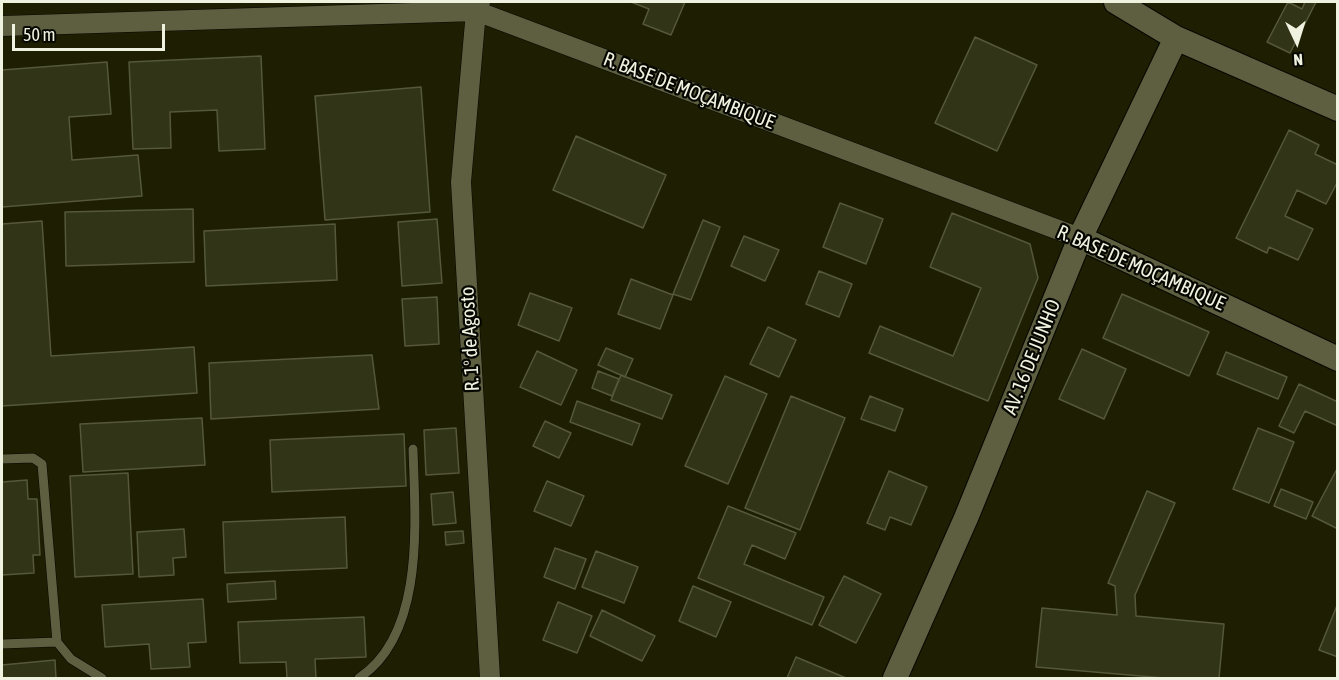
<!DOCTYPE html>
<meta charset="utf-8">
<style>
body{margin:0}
#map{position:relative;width:1339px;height:680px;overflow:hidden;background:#1d1e02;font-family:"Asap Condensed",sans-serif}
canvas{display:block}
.frame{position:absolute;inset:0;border:3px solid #f0f2e0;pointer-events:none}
.north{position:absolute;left:1267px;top:12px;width:60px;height:60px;-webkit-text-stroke:4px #070701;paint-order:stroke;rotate:176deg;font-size:16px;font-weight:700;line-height:24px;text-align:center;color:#f0f2e0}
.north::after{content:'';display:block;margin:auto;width:21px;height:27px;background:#f0f2e0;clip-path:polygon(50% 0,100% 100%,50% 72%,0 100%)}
.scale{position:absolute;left:12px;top:24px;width:153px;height:27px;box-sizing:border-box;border:3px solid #f0f2e0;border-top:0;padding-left:8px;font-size:18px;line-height:21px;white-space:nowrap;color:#f0f2e0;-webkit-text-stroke:4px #070701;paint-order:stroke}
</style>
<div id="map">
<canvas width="1339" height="680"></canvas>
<div class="frame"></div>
<div class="north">N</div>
<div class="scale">50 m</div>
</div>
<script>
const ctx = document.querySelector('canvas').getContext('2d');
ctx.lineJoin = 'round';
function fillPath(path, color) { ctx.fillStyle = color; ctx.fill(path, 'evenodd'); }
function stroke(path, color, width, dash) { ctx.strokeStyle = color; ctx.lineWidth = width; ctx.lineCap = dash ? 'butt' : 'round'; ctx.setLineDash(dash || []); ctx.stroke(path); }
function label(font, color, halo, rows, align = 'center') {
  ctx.font = font + ' "Asap Condensed",sans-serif'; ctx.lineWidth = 4.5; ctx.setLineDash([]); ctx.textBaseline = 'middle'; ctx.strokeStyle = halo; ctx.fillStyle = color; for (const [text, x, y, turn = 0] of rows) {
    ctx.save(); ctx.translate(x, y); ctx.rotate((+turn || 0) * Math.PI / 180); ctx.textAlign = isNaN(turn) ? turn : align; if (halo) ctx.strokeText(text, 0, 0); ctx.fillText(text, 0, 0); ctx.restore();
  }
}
const building = new Path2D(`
 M631 2H685L671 35 643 24 649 9Z
 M1288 2 1302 9 1305 2H1316L1290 53 1267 42Z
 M975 37 1037 65 997 151 935 123Z
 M261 56 265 149 219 151 217 110 170 112 171 148 133 149 129 62Z
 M107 62 111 114 69 117 72 160 138 155 142 196 2 207V70Z
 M421 87 430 212 325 220 315 96Z
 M1289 130 1319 145 1315 154 1338 165V181L1326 204 1297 190 1285 216 1313 229 1298 260 1269 247 1267 253 1236 238Z
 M576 136 666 175 643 228 553 190Z
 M840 203 883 219 866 264 823 247Z
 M193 209 194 262 66 266 65 212Z
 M952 213 1030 244 1038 278 988 401 869 353 880 326 953 356 981 288 930 267Z
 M437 219 442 283 402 286 398 222Z
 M703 220 720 227 691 300 673 294Z
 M42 221 51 356 194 347 197 393 2 406V224Z
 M335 224 337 280 206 286 204 231Z
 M744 236 779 250 765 281 731 266Z
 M819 271 852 284 839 317 806 304Z
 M631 279 673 295 660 329 618 314Z
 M530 293 572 308 559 341 518 325Z
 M1122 294 1209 332 1189 376 1103 338Z
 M437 297 439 344 405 346 402 299Z
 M768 327 796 340 779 377 750 364Z
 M606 348 633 359 625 377 598 365Z
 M1082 349 1126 369 1104 419 1059 399Z
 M537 351 577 370 561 405 520 387Z
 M1226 352 1287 377 1278 399 1217 374Z
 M372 355 379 409 211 419 209 363Z
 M598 371 619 379 612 396 592 388Z
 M621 375 672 395 662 419 611 400Z
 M725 376 767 394 728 484 685 466Z
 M1299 384 1338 402V426L1305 411 1294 433 1279 426Z
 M791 396 845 418 800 530 745 508Z
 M870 396 903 409 895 431 861 419Z
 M577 401 640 424 632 445 570 422Z
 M202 418 205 465 83 472 80 424Z
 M545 421 571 433 559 458 533 446Z
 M456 428 459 473 426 475 424 430Z
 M1258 428 1294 442 1269 503 1233 489Z
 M404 434 406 486 272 492 270 440Z
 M1338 467V529L1312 516Z
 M889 471 927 487 911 525 890 517 885 530 867 523Z
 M128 473 133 574 75 577 70 476Z
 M27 480 28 499H37L40 555H33L34 573 2 575V482Z
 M547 481 584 496 571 526 534 511Z
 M1281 489 1313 502 1306 519 1274 506Z
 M1147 491 1175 503 1135 595 1136 616 1224 624 1219 678H1164L1036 667 1042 608 1117 615 1115 586 1108 583Z
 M453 492 456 523 433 525 431 494Z
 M728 506 796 533 785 559 752 545 744 564 824 597 812 625 698 578Z
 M345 517 347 568 225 573 223 522Z
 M184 529 186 557 173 558 174 575 139 577 137 532Z
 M463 531 464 543 446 545 445 532Z
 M555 548 586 559 575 589 544 577Z
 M596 551 638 567 624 603 582 587Z
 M844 576 881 594 856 643 819 625Z
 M275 581 276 599 228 602 227 584Z
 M693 586 731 602 716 637 679 621Z
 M203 599 206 642 188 643 190 667 151 669 149 644 105 647 102 605Z
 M558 602 592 616 577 653 543 640Z
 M1338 603V657L1319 650Z
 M602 610 655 636 642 661 590 636Z
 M364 617 366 657 315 659 316 678H287L286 662 240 663 238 622Z
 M796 657 846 678H787Z
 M55 660 56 678H2V665Z`);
const service = new Path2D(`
 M2 459 33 458 42 464 57 642 71 659 102 678
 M2 644 57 642
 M359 678C426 634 415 519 413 449`);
const minor = new Path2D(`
 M480 2 476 11 461 182 490 678
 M2 26 476 11 1080 238`);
const tertiary = new Path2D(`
 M1116 2 1176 38 1338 109
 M1080 238 1338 359
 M895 678 966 518 1080 238 1176 38`);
const streetNames = [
 ["R. BASE DE MOÇAMBIQUE",689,91,21],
 ["R. BASE DE MOÇAMBIQUE",1141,268,24],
 ["R. 1º de Agosto",470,339,-93],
 ["AV. 16 DE JUNHO",1032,357,-68]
];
fillPath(building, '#323417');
stroke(building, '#56583a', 1.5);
stroke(service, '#070800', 10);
stroke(minor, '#070800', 21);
stroke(tertiary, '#070800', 26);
stroke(service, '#5d5f40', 9);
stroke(minor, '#5d5f40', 20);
stroke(tertiary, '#5d5f40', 24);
label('20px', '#f0f2e0', '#070701', streetNames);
</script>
